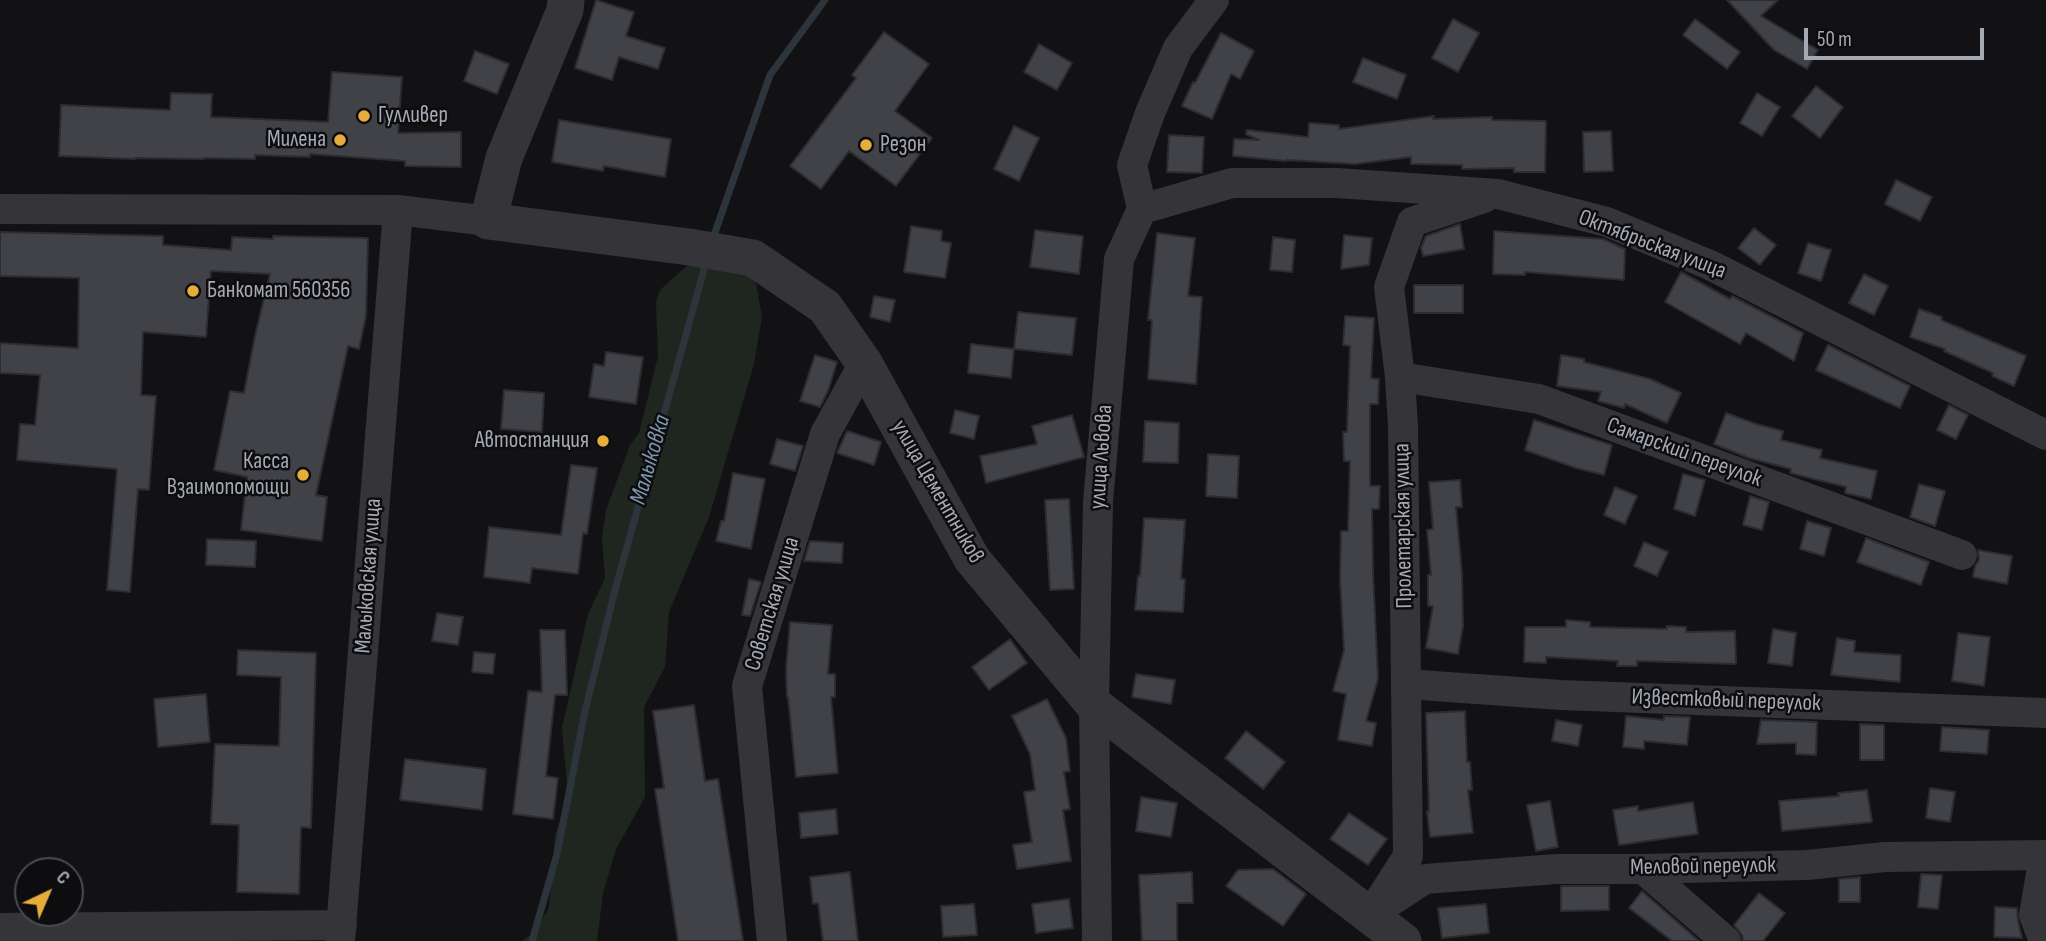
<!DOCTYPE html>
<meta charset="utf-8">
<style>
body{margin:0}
#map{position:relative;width:2046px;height:941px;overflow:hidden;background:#121214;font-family:"Sofia Sans Condensed",sans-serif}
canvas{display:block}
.north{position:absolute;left:14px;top:857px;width:70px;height:70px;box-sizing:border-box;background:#0d0d0f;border:2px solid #4a4b51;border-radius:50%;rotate:44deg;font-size:19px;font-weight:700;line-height:28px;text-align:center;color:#a5a9b3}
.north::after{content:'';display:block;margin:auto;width:24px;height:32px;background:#e5ad39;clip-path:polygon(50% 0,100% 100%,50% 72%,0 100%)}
.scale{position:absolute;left:1804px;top:28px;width:180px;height:32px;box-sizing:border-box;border:4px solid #a5a9b3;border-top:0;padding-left:9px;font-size:21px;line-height:24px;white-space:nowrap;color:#a5a9b3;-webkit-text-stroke:5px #0d0d0f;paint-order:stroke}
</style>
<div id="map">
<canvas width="2046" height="941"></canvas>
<div class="north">С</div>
<div class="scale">50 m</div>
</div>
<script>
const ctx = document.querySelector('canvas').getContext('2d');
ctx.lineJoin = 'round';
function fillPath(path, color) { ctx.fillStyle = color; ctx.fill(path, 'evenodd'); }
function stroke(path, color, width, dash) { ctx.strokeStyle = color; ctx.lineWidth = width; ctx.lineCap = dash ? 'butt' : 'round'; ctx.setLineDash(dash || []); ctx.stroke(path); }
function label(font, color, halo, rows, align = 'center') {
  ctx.font = font + ' "Sofia Sans Condensed",sans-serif'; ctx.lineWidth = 5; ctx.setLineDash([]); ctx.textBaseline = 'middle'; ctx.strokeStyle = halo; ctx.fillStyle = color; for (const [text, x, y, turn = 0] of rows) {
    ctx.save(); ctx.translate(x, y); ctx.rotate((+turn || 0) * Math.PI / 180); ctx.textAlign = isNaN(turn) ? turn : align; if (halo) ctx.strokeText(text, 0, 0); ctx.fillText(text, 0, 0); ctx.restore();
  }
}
const green = new Path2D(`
 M691 262 746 272 756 283 762 317 754 364 709 517 669 612 665 667 644 707 645 797 616 849 603 893 597 941H522L534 932 549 908 555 835 568 798 562 728 588 614 605 578 602 538 606 510 630 445 639 433 658 356 656 302 660 290Z`);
const stream = new Path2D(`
 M712 241 770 75 825 0
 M532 941 557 854 585 711 615 590 707 259`);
const building = new Path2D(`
 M596 0 634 12 626 36 665 48 658 69 619 57 612 80 575 68Z
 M1727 0H1778L1761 16 1818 50 1807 69 1774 50Z
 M1453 19 1479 33 1458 72 1432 58Z
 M1695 19 1740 52 1727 69 1683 35Z
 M884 32 929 64 895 111 932 138 896 186 849 151 821 189 790 166 856 78 852 75Z
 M1221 33 1254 51 1240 79 1231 74 1212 119 1182 106 1193 82 1195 83Z
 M1039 44 1072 63 1057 90 1024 72Z
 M475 51 509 64 497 94 464 81Z
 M1363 58 1406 75 1397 99 1353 82Z
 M332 72 402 77 398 133 461 132V167L405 166V161L310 154V157L255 155V159L204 158V159L135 158V159L59 156 61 105 170 110 171 93 212 94 211 117 328 122Z
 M1816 86 1843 107 1820 138 1792 116Z
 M1757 93 1780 107 1762 136 1740 123Z
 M1434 116 1433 119 1492 117V120L1546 121 1545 172H1514V168L1462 169V165L1411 164V157L1355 164 1286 160V161L1233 156 1234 139 1259 140 1246 134 1247 130 1308 137 1309 123 1339 125V129Z
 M559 120 671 139 665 177 604 166 603 171 552 162Z
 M1014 126 1039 138 1019 181 994 169Z
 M1611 131 1613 171 1584 172 1583 132Z
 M1169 135 1204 137 1202 173 1167 172Z
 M1896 180 1932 197 1920 221 1885 204Z
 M1460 224 1464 249 1423 256 1421 248 1426 236Z
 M911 226 942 231 941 241 951 243 945 278 904 272Z
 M1754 228 1776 245 1760 265 1738 248Z
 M1035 230 1083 236 1079 274 1030 267Z
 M1494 231 1603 239 1625 249 1624 280 1525 272V275L1493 274Z
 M0 232 163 236V245L231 250 232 237 273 239V236L368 238 366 316 359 349 348 346 316 495 327 497 322 541 241 530 247 477 214 470 230 391 244 393 255 336 270 274 211 271 206 337 143 332 141 395 156 396 149 490 138 489 130 592 107 590 117 469 17 460 20 424 35 425 40 375 0 373V343L78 348 79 278 0 276Z
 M1157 233 1195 238 1188 296 1202 297 1196 384 1148 379 1152 320H1148Z
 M1344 235 1372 238 1369 265 1341 269Z
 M1273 237 1295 240 1292 272 1270 270Z
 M1808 243 1831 250 1821 281 1798 273Z
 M1681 272 1730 299 1732 296 1803 333 1794 361 1746 333 1740 344 1665 302Z
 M1864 274 1888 286 1874 315 1849 303Z
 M1414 285H1463V313H1414Z
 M874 296 895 300 890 322 870 317Z
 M1919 309 1942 317 1941 320 2026 356 2014 386 1992 376 1993 373 1944 351 1945 349 1910 337Z
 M1018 312 1076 318 1072 355 1014 349Z
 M1345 316 1374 318 1371 378 1379 379 1378 404H1370V486H1380L1379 509H1372L1373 573 1378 679 1366 721 1376 723 1372 746 1338 740 1346 694 1333 691 1344 650 1340 579 1341 531H1348L1350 461H1344L1343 432H1347L1350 346 1343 345Z
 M971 344 1014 349 1011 378 968 373Z
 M1828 345 1910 386 1900 408 1816 370Z
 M606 352 643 357 636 404 589 397 594 364 604 366Z
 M815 355 837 362 828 391 820 407 800 401Z
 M1561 355 1584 359V362L1650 379 1681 393 1667 423 1625 404 1624 408 1598 401 1601 392 1557 386Z
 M504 390 544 393 542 432 501 429Z
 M1949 405 1968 415 1956 439 1937 430Z
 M955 410 979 416 974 439 950 433Z
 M1726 413 1756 424 1783 431 1781 440 1822 450 1820 458 1877 471 1871 499 1845 493 1846 487 1790 473 1791 469 1749 458 1714 444Z
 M1072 415 1084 457 986 483 980 456 1037 444 1032 426Z
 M1534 420 1612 445 1604 475 1576 468 1525 450Z
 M1145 421 1179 423 1178 463 1143 462Z
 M847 431 881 442 874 465 837 453Z
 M777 439 803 446 795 471 770 464Z
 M1208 454 1239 456 1237 498 1206 496Z
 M571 465 597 468 587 534 583 533 578 574 532 568 530 583 484 577 489 527 561 535Z
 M733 473 765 479 751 549 716 541 721 521H724Z
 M1683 474 1705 480 1695 516 1674 509Z
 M1460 480 1462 507H1456L1462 575 1463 626 1458 654 1426 648 1433 606H1428V575H1431L1427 530 1433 529 1429 482Z
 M1919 484 1945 491 1935 526 1910 517Z
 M1615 487 1637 496 1625 524 1604 515Z
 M1750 496 1769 502 1762 530 1743 525Z
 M1069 499 1074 589 1050 590 1045 500Z
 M1144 518 1185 520 1181 579H1185L1183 612 1135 610 1138 576H1140Z
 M1807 521 1831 528 1824 556 1800 549Z
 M1866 538 1929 562 1921 585 1857 562Z
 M207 539 256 541 255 567 206 565Z
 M810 541 843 543 842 563 804 561Z
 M1644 542 1668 552 1657 576 1634 566Z
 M1978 550 2012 556 2007 584 1973 577 1975 566 1979 560Z
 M749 579 761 582 750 616 742 615Z
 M437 613 463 617 458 645 432 641Z
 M1566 620 1590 622V627L1667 629V626L1686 627V632L1735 631 1736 664 1637 661V666H1617L1618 661 1546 657V663L1524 662 1525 627H1566Z
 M790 622 832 625 828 674H835V697H831L838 773 796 777 788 697H787L786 669Z
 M1773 629 1796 633 1792 666 1768 663Z
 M540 630H565L567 695H555L546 776 558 778 553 819 513 814 528 691 542 692Z
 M1958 633 1990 637 1984 686 1952 681Z
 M1837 638 1855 641 1854 652 1901 655 1900 682 1831 675Z
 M1010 639 1027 663 989 690 972 667Z
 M238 650 316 653 311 828 301 827 299 894 237 892 239 825 211 824 215 744 279 746 281 677 237 675Z
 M474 652 495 654 493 674 472 672Z
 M1136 674 1175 680 1171 704 1132 697Z
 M206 694 210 742 158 747 154 699Z
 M1047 699 1066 738 1070 771 1064 772 1070 809 1063 810 1071 861 1017 869 1013 845 1032 842 1024 792 1035 790 1030 754 1012 716Z
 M694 705 705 781 718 779 743 941H678L655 789 664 788 653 711Z
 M1465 711 1467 762H1470L1472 790H1468L1473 833 1430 837 1427 811H1429L1426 713Z
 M1626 716 1664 720V716L1690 717 1687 745 1644 741V749L1623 747Z
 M1556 720 1582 725 1578 746 1552 741Z
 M1761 720 1817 722 1816 755 1796 754V743L1757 744Z
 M1860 724 1884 725V760H1860Z
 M1942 727 1989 730 1987 754 1940 751Z
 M1246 731 1285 762 1263 789 1225 758Z
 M405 759 486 769 482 810 400 800Z
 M1930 788 1955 792 1950 822 1926 818Z
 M1867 790 1872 822 1782 831 1779 801 1839 796 1838 793Z
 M1141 797 1177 803 1171 837 1136 831Z
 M1550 801 1558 847 1536 851 1527 805Z
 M1693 802 1698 834 1619 845 1613 810 1638 806V811Z
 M836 809 838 834 801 838 799 813Z
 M1349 813 1387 839 1368 865 1330 839Z
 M1273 869 1306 894 1283 926 1226 886 1238 870Z
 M850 872 858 941H823L818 903 813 904 810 877Z
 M1192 872 1193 903H1177V941H1142L1139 875Z
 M1921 874 1942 875 1938 909 1918 907Z
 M1860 877V902H1839V879Z
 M1561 886H1609V910L1561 911Z
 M1642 891 1699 941H1672L1629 908Z
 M1759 893 1785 913 1763 941H1743L1742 935 1734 925Z
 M1069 899 1073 928 1036 933 1032 904Z
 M974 904 977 935 943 937 941 906Z
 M1486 904 1489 933 1442 938 1438 908Z
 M1995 907 2017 908 2018 921 2022 938 1994 937Z`);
const minor = new Path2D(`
 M0 209 398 210 488 221
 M1142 209 1232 183H1337L1498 194 1607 222 1710 265 2046 435
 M1400 377 1539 399 1962 555
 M1406 684 1561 695 2046 713
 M2044 856 2034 915 2044 941
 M1643 869 1726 941
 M1379 909 1425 879 1556 869H1643L1807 865 1885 857 2046 855
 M1370 915 1408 856 1403 427 1400 377 1389 287 1412 222 1484 198
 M0 928 342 925
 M340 941 398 210
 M772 941 747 686 825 434 864 363
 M1097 941 1094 705 1098 502 1119 259 1142 209 1132 165 1150 113 1178 48 1214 0`);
const tertiary = new Path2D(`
 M566 0 565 10 504 158 488 221 689 247 753 258 825 307 864 363 972 559 1094 705 1403 941`);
const markers = [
 [364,116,7,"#e5ad39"],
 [340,140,7,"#e5ad39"],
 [866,145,7,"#e5ad39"],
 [193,291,7,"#e5ad39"],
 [603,441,7,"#e5ad39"],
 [303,475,7,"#e5ad39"]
];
const poiNames = [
 ["Гулливер",378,116],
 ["Милена",326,140,"right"],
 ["Резон",880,145],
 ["Банкомат 560356",207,291],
 ["Автостанция",589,441,"right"],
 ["Касса",289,462,"right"],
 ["Взаимопомощи",289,488,"right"]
];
const streetNames = [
 ["Октябрьская улица",1652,245,21],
 ["Самарский переулок",1684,453,20],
 ["улица Львова",1102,457,-86],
 ["улица Цементников",937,492,60],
 ["Пролетарская улица",1404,526,-91],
 ["Малыковская улица",369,576,-86],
 ["Советская улица",773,604,-73],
 ["Известковый переулок",1726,701,2],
 ["Меловой переулок",1703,867,-1]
];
const waterNames = [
 ["Малыковка",651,460,-74]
];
fillPath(green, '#1f2620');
stroke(stream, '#2d353c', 7);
fillPath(building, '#414247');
stroke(building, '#2d2d30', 2);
stroke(minor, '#343439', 30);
stroke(tertiary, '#343439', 37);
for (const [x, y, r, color] of markers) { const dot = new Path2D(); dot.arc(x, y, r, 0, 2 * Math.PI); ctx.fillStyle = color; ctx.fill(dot); stroke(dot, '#0d0d0f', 2.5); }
label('23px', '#a5a9b3', '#0d0d0f', poiNames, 'left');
label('23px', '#a5a9b3', '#0d0d0f', streetNames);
label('italic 24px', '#7e96ad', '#0d0d0f', waterNames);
</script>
